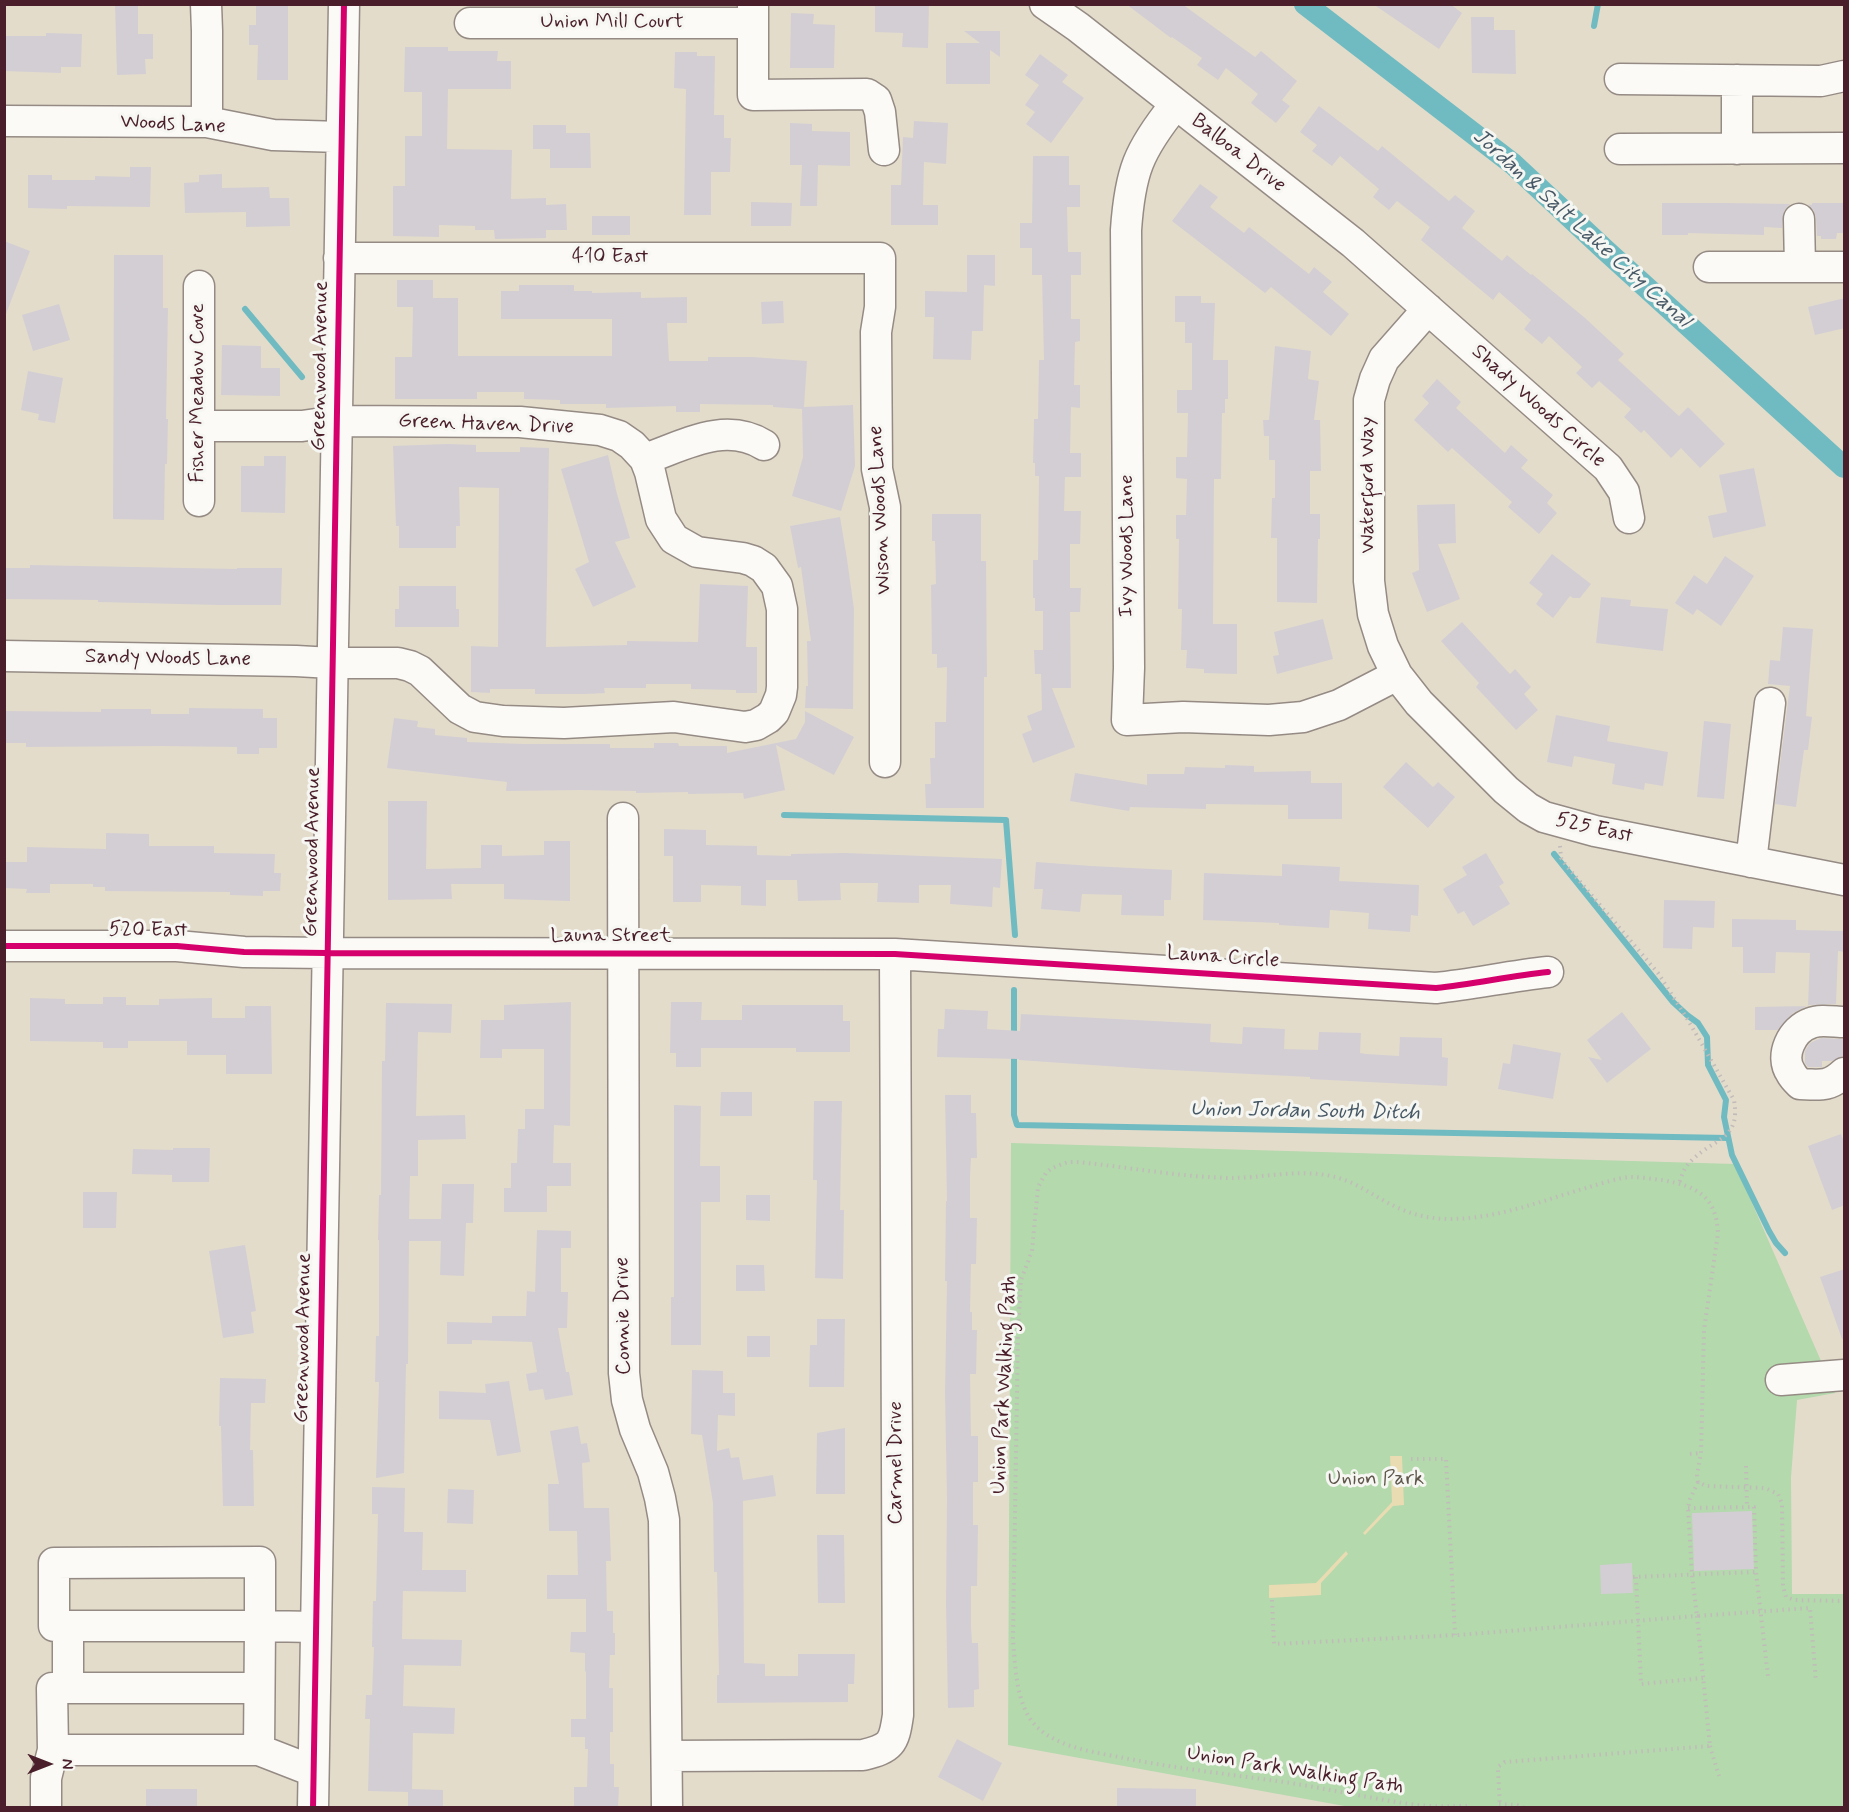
<!DOCTYPE html>
<style>
body{margin:0}
#map{position:relative;width:1849px;height:1812px;overflow:hidden;background:#e3dccb;font-family:Mynerve,sans-serif}
canvas{display:block}
.frame{position:absolute;inset:0;border:6px solid #4a1f2b;pointer-events:none}
.north{position:absolute;left:18px;top:1734px;width:60px;height:60px;-webkit-text-stroke:4px #f6f6f2;paint-order:stroke;rotate:90deg;font-size:16px;font-weight:700;line-height:24px;text-align:center;color:#4a1f2b}
.north::after{content:'';display:block;margin:auto;width:21px;height:27px;background:#4a1f2b;clip-path:polygon(50% 0,100% 100%,50% 72%,0 100%)}
</style>
<div id="map">
<canvas width="1849" height="1812"></canvas>
<div class="frame"></div>
<div class="north">N</div>
</div>
<script>
const ctx = document.querySelector('canvas').getContext('2d');
ctx.lineJoin = 'round';
function fillPath(path, color) { ctx.fillStyle = color; ctx.fill(path, 'evenodd'); }
function stroke(path, color, width, dash) { ctx.strokeStyle = color; ctx.lineWidth = width; ctx.lineCap = dash ? 'butt' : 'round'; ctx.setLineDash(dash || []); ctx.stroke(path); }
function label(font, color, halo, rows, align = 'center') {
  ctx.font = font + ' Mynerve,sans-serif'; ctx.lineWidth = 6; ctx.setLineDash([]); ctx.textBaseline = 'middle'; ctx.strokeStyle = halo; ctx.fillStyle = color; for (const [text, x, y, turn = 0] of rows) {
    ctx.save(); ctx.translate(x, y); ctx.rotate((+turn || 0) * Math.PI / 180); ctx.textAlign = isNaN(turn) ? turn : align; if (halo) ctx.strokeText(text, 0, 0); ctx.fillText(text, 0, 0); ctx.restore();
  }
}
const green = new Path2D(`
 M1011 1143 1735 1164 1835 1393 1797 1400 1791 1477 1792 1594H1844V1807H1350L1008 1745Z`);
const sand = new Path2D(`
 M1390 1456H1402L1404 1505 1393 1506 1365 1535 1363 1533 1392 1502Z
 M1346 1551 1348 1554 1321 1583V1595L1269 1598V1585L1316 1583Z`);
const stream = new Path2D(`
 M1594 26 1598 4
 M245 309 302 377
 M784 815 1006 820 1015 935
 M1554 854 1673 1002 1687 1015 1698 1023 1707 1037 1708 1065 1726 1100 1724 1117 1732 1155 1769 1231 1776 1243 1785 1253
 M1014 1037V990
 M1014 1051V1115L1017 1125 1728 1138`);
const canal = new Path2D(`
 M1305 4 1513 164 1603 248 1844 467`);
const building = new Path2D(`
 M115 4H138V34H153V59H145L146 74 117 75Z
 M256 4H288V80H257L258 45H249V25H256Z
 M875 4H929L928 48 902 47 903 33 875 32Z
 M1126 4H1182L1255 57 1261 51 1297 81 1282 100 1290 106 1276 123 1251 103 1258 94 1226 68 1218 80 1197 65 1202 58 1172 37 1171 38Z
 M1373 4H1450L1462 13 1439 49Z
 M791 13 814 14 813 24 835 25 834 68H790Z
 M1471 17H1494V30H1515L1516 74 1472 73Z
 M964 31H1000V57L990 50V84H946V43H980Z
 M46 33 82 34 81 67H61V73L4 71V36H46Z
 M405 47H448V51H498L497 61H511V89H448L447 149 512 150 511 199 546 198V205L566 204 567 230H546V238L495 239 494 230H475V226L439 225V237L393 236V186H405V136H422V92H404Z
 M675 52H697V56H715L714 115H724V138H731L730 172H711V215H684L686 89 674 88Z
 M1040 54 1068 75 1062 82 1084 98 1051 143 1026 124 1035 112 1025 105 1039 85 1025 75Z
 M1319 106 1378 151 1382 146 1449 201 1455 195 1475 211 1462 228 1502 261 1507 255 1531 275 1532 274 1585 318 1624 354 1618 360 1679 416 1688 407 1725 444 1700 468 1681 448 1671 458 1644 430 1641 433 1624 417 1631 409 1599 381 1592 388 1576 373 1582 367 1549 336 1542 344 1524 329 1531 320 1499 292 1493 300 1421 240 1430 227 1397 201 1389 210 1373 197 1379 189 1340 156 1332 166 1312 151 1317 145 1300 132Z
 M914 121 948 123 946 164 924 162 923 205H938V225H891V185H901L903 137 913 138Z
 M790 123 812 124V131L850 132V166L818 165 817 206H800L802 165H790Z
 M533 125H566V133H590L591 168H550V149H533Z
 M1033 156H1069V185H1080V207H1067L1068 252H1081V275H1071V319H1080V341L1075 342 1074 385H1080V408L1071 407 1070 453H1081V477H1065L1064 511H1081L1080 544H1070V588H1081L1080 612H1070L1071 688H1052L1075 747 1033 763 1022 734 1032 730 1027 716 1042 710 1041 674H1035L1034 650H1043V611H1035V598H1033V560H1038L1039 476H1035V463H1033L1034 419H1038L1039 360H1044L1042 275H1032V248H1020V223H1032Z
 M130 167H151L150 207 67 206V209L28 208V175H52V180H95V176L130 177Z
 M222 174V188L269 187 270 198H289L290 226 246 227V212L185 213 184 183 199 182V175Z
 M1200 184 1218 197 1210 207 1244 233 1249 227 1309 274 1314 267 1332 282 1323 292 1349 314 1331 336 1271 287 1265 293 1172 221Z
 M751 202 792 203 791 226H751Z
 M1662 203H1727L1790 204 1784 211 1782 228 1764 227V235L1688 233V235H1662Z
 M1812 203H1845V233H1837L1836 239H1821V236H1817L1816 218 1814 211 1808 204 1812 205Z
 M592 216H630V235H592Z
 M4 241 30 251 6 314H4Z
 M114 255H163V308H168L166 419H168L167 464H165L164 520 113 519Z
 M967 255H995V286L984 285 983 331H972L971 360 933 359 934 317H925V291L967 292Z
 M397 280H433V298H458V356H612V319H501V291H519V285H574V291H592V293L641 292V298L687 297V323H667L669 361H708V357H752L807 361 804 407 853 405 855 466 841 511 792 496 803 457 802 409 773 407V405L700 404V412H676V406L606 408V404H560V400L524 399V392H477V399H395V357H412L413 307H397Z
 M1175 296H1201V303H1215L1213 360H1228V399H1225V413H1222L1221 479H1214L1213 624H1237V674L1204 673V669L1186 668 1187 650H1181L1182 609H1178L1179 539H1176V515H1186L1187 479 1176 478V457H1187L1188 413H1177V390H1192V343H1185V322H1175Z
 M1845 298V328L1815 335 1808 307Z
 M783 301 784 323 762 324 761 302Z
 M59 304 70 340 33 351 22 315Z
 M222 345 261 346V368H280V396L221 395Z
 M1275 346 1311 351 1308 379 1319 381 1314 420H1320L1321 471H1310V514H1320V539H1318L1317 603 1277 602V538H1271L1272 498H1275V460H1269V436H1264L1263 420H1269Z
 M28 371 63 378 55 423 38 420 39 414 21 410Z
 M1437 379 1461 402 1456 408 1505 453 1511 445 1528 460 1521 468 1553 495 1547 503 1557 513 1539 534 1508 507 1512 502 1452 448 1448 452 1414 420 1429 403 1422 396Z
 M448 444 476 445V452H520V447L549 448 546 647 627 645V641L698 642 700 584 748 586 746 647H757V693H736V690L691 689V684H646V688H604L605 693 586 694H535V689H490V693L471 692V646L498 647 499 488 459 487 460 526H456V548H399V526H396L393 446Z
 M608 455 617 494 630 538 615 542 636 587 593 607 575 569 589 562 561 469Z
 M264 456H286L285 513 241 512V466H264Z
 M1754 468 1766 526 1713 538 1708 516 1727 512 1719 475Z
 M1455 504 1456 543 1438 544 1460 599 1427 612 1412 573 1419 570 1417 505Z
 M932 514H981V561H986L987 677H984V808H926L925 784H931L930 758H935V722H946L947 667 937 668V654H932L931 585 936 584 935 541H932Z
 M840 517 847 559 854 609 853 709 805 708 806 686H808L807 641H811L801 567 798 568 790 526Z
 M1552 554 1591 584 1580 598H1573L1570 596 1553 618 1536 604 1543 594 1529 583Z
 M1725 556 1754 576 1721 626 1697 609 1693 615 1675 603 1694 575 1707 584Z
 M30 565 237 569V568H282L281 605H220L98 602V600L4 599V568H30Z
 M399 586H456V609H459V627H395V609H399Z
 M1601 597 1631 600 1630 606 1668 609 1663 651 1596 643Z
 M1323 619 1333 659 1277 674 1273 656 1279 655 1274 632Z
 M1462 622 1510 674 1515 669 1531 687 1524 694 1538 710 1516 730 1476 687 1479 683 1441 641Z
 M1783 627 1813 629 1806 716 1812 717 1808 750H1804L1796 807 1775 804 1790 686 1768 684 1770 660 1780 661Z
 M189 708 263 709V718H277V748H259V754H237V747L163 746 26 747V743H4V711L101 712V709H151V714H189Z
 M805 711 854 737 834 775 776 745 785 790 744 799 743 793 688 794V792L636 793V791L580 790 506 791 507 782 387 768 394 718 418 721 417 727 435 729V735L467 738V742L524 744H610V748H654V743H678L679 746H727V753L796 739 805 722Z
 M1556 715 1610 726 1607 741 1668 752 1663 786 1645 783 1644 790 1612 784 1615 764 1574 756 1572 767 1547 762Z
 M1704 721 1731 724 1724 799 1697 797Z
 M1406 762 1433 787 1438 782 1455 797 1428 828 1383 787Z
 M1225 765 1254 766V772L1311 771V783H1342V819H1288V805L1206 804V809L1130 807 1129 811 1070 801 1075 773 1147 785V774H1184L1185 767 1225 768Z
 M388 801H427L426 869 481 868V845H502V856L544 855V841H570V901L504 899V884H451L452 899 388 900Z
 M664 829 706 830V845L757 846V855L791 856V854L845 853 1002 859 1000 888 993 887 992 907 950 904 951 885H919V903L877 902 878 883H840L841 900 798 901 797 880H766V906L741 905V886L701 885V902H673V856H664Z
 M106 833 149 834V846H214V853L275 854 274 873H281L280 891H263V896L230 895V892L105 891V887H93V884H50V893H26L27 889 4 888V862H27V847L106 849Z
 M1486 853 1504 883 1499 886 1510 904 1473 926 1464 911 1458 914 1443 889 1467 875 1462 867Z
 M1036 862 1091 866 1172 870 1171 900H1164V916L1121 915 1122 895 1082 894 1080 912 1041 909 1043 889H1034Z
 M1282 864 1340 867 1339 881 1419 885 1418 916 1411 915 1410 932 1368 929 1369 913 1330 910 1329 928 1279 925V923L1203 920 1204 873 1282 876Z
 M1664 900 1715 901 1714 928 1693 927 1692 949 1663 948Z
 M1732 919 1796 920V930L1845 931V952L1838 951 1836 1004 1809 1005 1793 1013 1778 1030H1755V1007L1808 1006 1810 953 1776 952 1775 973H1743V947H1732Z
 M103 997H126V1005H159V999L212 998V1018H245V1006H271L272 1074H226V1055H187V1041H128V1048H103V1042L30 1041V998L65 999V1004H103Z
 M571 1002 570 1126 554 1125 553 1163H571V1186H547V1212H504V1188H511V1163H517L518 1129H525V1109H544V1049H502V1058H480L481 1020H504V1005Z
 M671 1002H702L701 1020H742V1005H843V1021H850V1052H796V1048H701V1067H676V1053H670Z
 M386 1003 452 1004 451 1033 418 1032 416 1116 465 1115 466 1139 418 1140V1176H410L409 1219H441L442 1184H474L473 1223H466L464 1276 440 1275 441 1241H409L408 1364H406L404 1473 376 1478 379 1382H375L376 1336H379V1240H378L379 1195H381L382 1061H385Z
 M945 1009 988 1011 987 1029 1020 1031 1021 1014 1211 1024 1210 1042 1242 1044 1243 1027 1285 1029 1284 1049 1318 1050 1319 1032 1361 1033 1360 1053 1366 1054 1399 1056 1400 1037 1442 1038V1057L1448 1058 1447 1086 1310 1079V1077L1150 1069 1019 1060V1059L937 1057 938 1029H944Z
 M1622 1012 1651 1049 1607 1083 1588 1057 1602 1060 1587 1040Z
 M1821 1038 1843 1039V1056L1832 1061H1822V1067H1808L1805 1063V1051L1810 1043Z
 M1513 1044 1561 1053 1553 1099 1498 1089 1503 1063 1510 1064Z
 M721 1092H752V1116H720Z
 M945 1095H971V1113H976L977 1158H971L970 1176V1218H977L976 1264H971L970 1312H972V1330H977L976 1374H970L971 1436H978V1482H973V1525H978L977 1586H971V1627L972 1643H978L979 1689 974 1690V1707L948 1708 946 1604 947 1499 945 1392 947 1281H945L946 1201H947Z
 M814 1101H842L840 1210H844L843 1279 815 1278 817 1180H813Z
 M674 1105 701 1106 700 1166H720V1202H701V1345H671V1297H674Z
 M1841 1134 1845 1144V1205L1832 1210 1808 1146Z
 M173 1148H210L209 1182H172V1175L132 1174 133 1149 173 1150Z
 M83 1192H117L116 1228H83Z
 M746 1195H770V1221L746 1220Z
 M537 1230 571 1231V1248H561V1292H568L567 1328H558L566 1372H569L573 1395 545 1400 543 1389 529 1391 526 1374 537 1372 532 1342 472 1340V1344H447V1322L492 1323V1316H526L527 1291 535 1292Z
 M245 1245 256 1311 251 1312 254 1333 223 1338 209 1251Z
 M736 1265H764L765 1291H736Z
 M1845 1269V1339H1842L1820 1277Z
 M817 1319H845L844 1387H809L810 1345H817Z
 M747 1336H770V1357H747Z
 M692 1370 723 1371V1393H735V1416L718 1415 717 1451 729 1448 731 1458 739 1457 743 1480 773 1475 776 1496 743 1501 744 1663 765 1664V1676H798V1654H855L854 1684H848V1702L717 1703V1675H719L717 1572H714L713 1503 702 1435 691 1434Z
 M220 1378 266 1379 265 1403H251L250 1450H253L254 1506H223L221 1426H219Z
 M509 1381 521 1452 497 1456 490 1420 439 1419V1391L486 1393 485 1384Z
 M578 1426 581 1444 587 1443 590 1462 582 1463 584 1508H609L611 1561H606L607 1611H613V1633H615V1655H610L609 1688H613V1732H610V1764H614V1787H619L618 1808 574 1807V1787H587L588 1749H585V1737H571V1719H586V1672L585 1671V1653L570 1652 571 1632H586V1599H547V1575H578L577 1531H549L548 1484H559L550 1431Z
 M845 1428V1494H816L817 1433Z
 M372 1487 405 1488 404 1532H423L422 1570H466V1592L403 1591 402 1639 462 1640 461 1666 404 1665 403 1706 455 1708 454 1734 413 1733 412 1789 443 1790V1808H408V1792L368 1791 370 1719H365L366 1695H372L374 1647H372L373 1601H376L378 1514H372Z
 M448 1489 474 1490 473 1524 447 1523Z
 M1752 1511 1754 1569 1694 1571 1692 1513Z
 M817 1535H844L845 1603H818Z
 M1632 1563 1633 1593 1601 1594 1600 1565Z
 M957 1739 1002 1763 983 1801 938 1777Z
 M1117 1788 1196 1789V1808H1117Z
 M146 1789H197V1808H146Z`);
const path = new Path2D(`
 M1560 846 1561 858 1565 864 1658 973 1688 1020 1734 1100C1741 1140 1714 1138 1692 1160 1684 1167 1682 1175 1679 1184
 M1690 1454 1701 1453
 M1411 1459H1446L1455 1635
 M1746 1466 1747 1507
 M1698 1482 1690 1499 1688 1508 1692 1575 1697 1616 1810 1608 1816 1682
 M1688 1508 1754 1507 1756 1572 1768 1676
 M1633 1577 1756 1572
 M1636 1577 1641 1684 1703 1678
 M1272 1600 1274 1644 1458 1635 1697 1616 1710 1746 1505 1762 1499 1766 1498 1770 1500 1808
 M1710 1746 1719 1776
 M1499 1804 1517 1805 1525 1808
 M1467 1806C1450 1806 1433 1807 1417 1805 1374 1799 1333 1790 1291 1783 1235 1775 1180 1769 1124 1758 1095 1752 1058 1748 1036 1726 1016 1706 1015 1665 1013 1639L1018 1332 1021 1280 1032 1251 1038 1187 1046 1173 1052 1168 1068 1162H1077C1128 1167 1179 1177 1231 1178 1265 1178 1301 1168 1335 1177 1356 1182 1374 1196 1392 1205 1410 1214 1429 1219 1449 1219 1497 1219 1541 1201 1586 1188 1600 1184 1616 1178 1631 1177 1641 1177 1652 1179 1662 1180 1697 1186 1716 1196 1718 1233L1704 1330 1701 1453 1697 1475 1698 1482 1706 1486 1765 1488 1778 1494 1782 1504 1783 1586 1786 1597 1795 1600 1844 1601`);
const minor = new Path2D(`
 M206 4 207 31V122
 M753 4V95L867 94 876 100 880 112 884 150
 M1045 4 1078 27 1353 243 1608 468 1624 492 1629 518
 M470 23H753
 M1620 79 1821 81 1844 76
 M1737 80V149
 M1175 105C1138 151 1130 172 1126 230L1129 668 1127 720 1183 717 1269 720 1303 717 1339 705 1397 675
 M4 121 207 122 273 135 341 137
 M1620 149 1844 148
 M1799 219 1800 267
 M339 258H880V307L876 332 877 469 885 507V762
 M1709 267H1844
 M199 286V501
 M1428 309 1384 359 1375 379 1369 400V581L1373 614 1383 646 1397 675 1419 703 1506 790 1528 808 1544 817 1595 831 1844 880
 M645 459C685 445 725 421 764 445
 M4 656 296 661 332 663H398L410 666 420 671 460 709 475 717 503 721 564 723 674 717 745 727 756 725 768 718 774 712 781 695 782 687V609L777 586 764 568 753 561 743 558 697 552 674 539 661 519 650 472 645 459 632 445 619 436 600 430 520 422 337 421 302 426H199
 M623 818 624 1373 627 1400 635 1429 653 1472 660 1498 664 1520 667 1808
 M1751 862 1770 703
 M4 946H177L244 952 327 953 895 954 1436 988C1474 984 1510 976 1548 972
 M1844 1022C1835 1022 1820 1019 1811 1023 1792 1029 1779 1056 1791 1073 1793 1077 1797 1081 1800 1084 1821 1085 1829 1087 1844 1073
 M1781 1380 1844 1375
 M260 1562V1626H54V1563Z
 M68 1626V1688H259
 M68 1688H52L53 1750H259
 M667 1756 863 1755C891 1748 894 1744 898 1715L895 954
 M313 1771 259 1750 260 1626 316 1627
 M46 1808V1778L53 1750
 M313 1808 344 4`);
const cycleway = new Path2D(`
 M4 946H177L244 952 327 953 895 954 1436 988C1474 984 1510 976 1548 972
 M313 1808 344 4`);
const streetNames = [
 ["Union Mill Court",612,23],
 ["Woods Lane",173,125,3],
 ["Balboa Drive",1238,154,38],
 ["410 East",610,258],
 ["Greenwood Avenue",321,366,-89],
 ["Fisher Meadow Cove",199,393,-90],
 ["Shady Woods Circle",1538,407,42],
 ["Green Haven Drive",486,425,2],
 ["Waterford Way",1369,485,-90],
 ["Wison Woods Lane",881,510,-93],
 ["Ivy Woods Lane",1128,546,-90],
 ["Sandy Woods Lane",168,659,1],
 ["525 East",1594,829,13],
 ["Greenwood Avenue",313,852,-89],
 ["520 East",148,931,1],
 ["Launa Street",611,937],
 ["Launa Circle",1223,958,4],
 ["Connie Drive",624,1316,-91],
 ["Greenwood Avenue",304,1338,-89],
 ["Union Park Walking Path",1005,1385,-87],
 ["Carmel Drive",897,1463,-90],
 ["Union Park Walking Path",1295,1771,9]
];
const parkNames = [
 ["Union Park",1376,1480]
];
const waterNames = [
 ["Jordan & Salt Lake City Canal",1581,229,42],
 ["Union Jordan South Ditch",1305,1112,1]
];
fillPath(green, '#b3d9ac');
fillPath(sand, '#e9dbb2');
stroke(stream, '#70bbc1', 6);
stroke(canal, '#70bbc1', 22);
fillPath(building, '#d3ced4');
stroke(minor, '#958b84', 33);
stroke(path, '#c1bcba', 4, [1.5, 4.5]);
stroke(minor, '#fbfaf7', 30);
stroke(cycleway, '#d6006c', 6);
label('21px', '#4a1f2b', '#f6f6f2', streetNames);
label('21px', '#5e564a', '#f6f6f2', parkNames);
label('italic 22px', '#465865', '#f6f6f2', waterNames);
</script>
